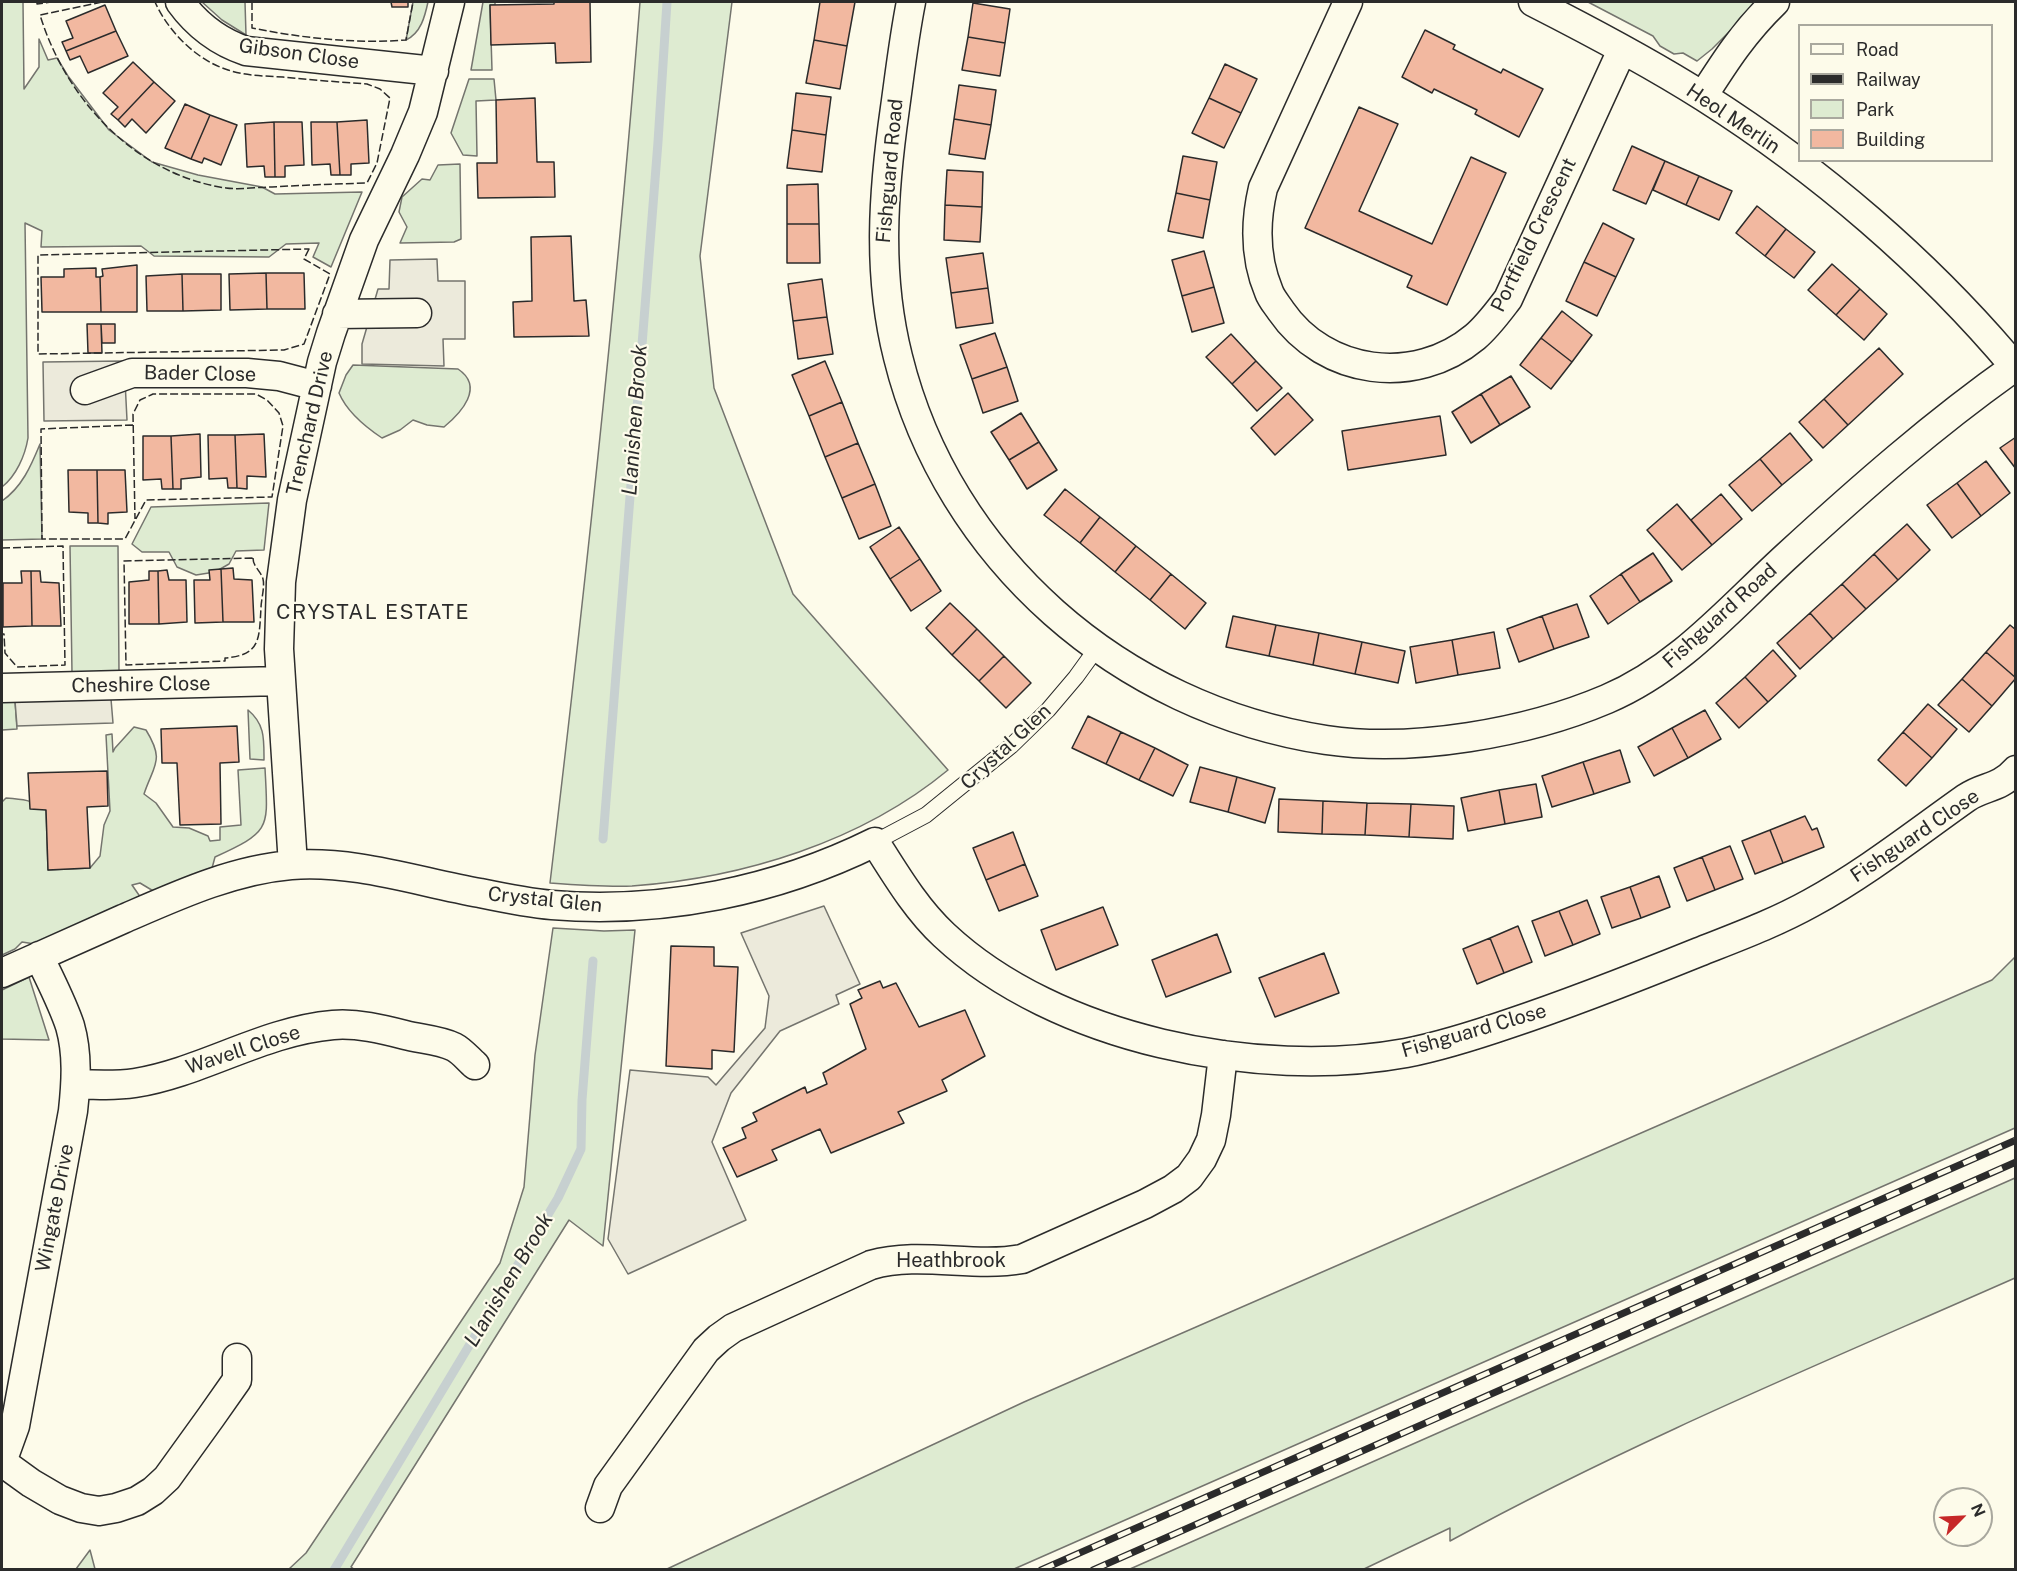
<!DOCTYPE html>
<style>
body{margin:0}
#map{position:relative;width:2017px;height:1571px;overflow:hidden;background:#fdfbea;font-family:"Public Sans",sans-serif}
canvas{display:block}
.frame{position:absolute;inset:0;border:3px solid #2b2b2b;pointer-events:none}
.legend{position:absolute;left:1798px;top:24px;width:195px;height:138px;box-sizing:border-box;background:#fdfbea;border:2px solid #a9a89e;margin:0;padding:8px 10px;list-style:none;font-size:18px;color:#2b2b2b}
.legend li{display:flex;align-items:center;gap:12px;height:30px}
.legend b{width:30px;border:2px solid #a9a89e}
.north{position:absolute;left:1933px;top:1487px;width:60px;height:60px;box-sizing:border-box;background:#fdfbea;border:2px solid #a9a89e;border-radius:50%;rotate:66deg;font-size:16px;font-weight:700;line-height:24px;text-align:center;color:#2b2b2b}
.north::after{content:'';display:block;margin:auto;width:21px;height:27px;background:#c62828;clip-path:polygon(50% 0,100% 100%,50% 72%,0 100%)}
</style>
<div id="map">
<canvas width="2017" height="1571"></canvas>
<div class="frame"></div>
<ul class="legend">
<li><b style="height:8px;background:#fdfbea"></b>Road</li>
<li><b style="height:8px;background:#2b2b2b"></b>Railway</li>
<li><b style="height:16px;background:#deebd1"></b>Park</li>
<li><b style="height:16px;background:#f2b8a0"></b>Building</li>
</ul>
<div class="north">N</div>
</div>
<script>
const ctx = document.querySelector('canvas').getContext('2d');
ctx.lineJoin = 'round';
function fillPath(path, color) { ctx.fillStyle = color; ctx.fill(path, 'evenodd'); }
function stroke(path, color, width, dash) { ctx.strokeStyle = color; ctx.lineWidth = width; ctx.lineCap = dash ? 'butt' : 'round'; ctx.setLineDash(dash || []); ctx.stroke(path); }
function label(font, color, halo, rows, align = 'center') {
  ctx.font = font + ' "Public Sans",sans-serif'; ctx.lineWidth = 4.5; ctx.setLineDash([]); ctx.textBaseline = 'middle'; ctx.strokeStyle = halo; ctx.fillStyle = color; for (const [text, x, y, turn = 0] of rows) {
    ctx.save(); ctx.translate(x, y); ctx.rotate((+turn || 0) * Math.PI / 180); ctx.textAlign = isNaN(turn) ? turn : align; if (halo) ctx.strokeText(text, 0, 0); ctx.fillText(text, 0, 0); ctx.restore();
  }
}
const green = new Path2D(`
 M2 2H23L24 89 39 67V39L48 60 57 58 68 76 109 130 152 162 198 175 262 187 275 194 362 192 331 267 313 257 319 243 286 244 269 257 154 256 141 246 41 247 42 231 25 223 28 438C25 456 16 476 2 487Z
 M202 2H245L246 35 222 20Z
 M413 2H428C425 16 421 33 406 40Z
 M483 2H495V5H490L492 70H471Z
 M640 2H732L700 256 714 388 793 594 948 770C861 842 743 878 632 886 604 887 577 885 550 883 585 590 617 296 640 2Z
 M1588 2H1759L1712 49 1697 61 1683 53 1674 54 1660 46 1653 36Z
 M469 79H494L496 100 476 101 477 156 463 155 451 133Z
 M460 164 461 239 454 242 400 243 407 227 399 212 402 197 422 179 430 180 438 165Z
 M353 365 458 369C485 387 461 413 444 427L427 425 413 420 400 430 382 438C364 426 347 412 339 393L346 375Z
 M40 444 42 539 2 540V501C22 487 31 466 40 444Z
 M269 503 264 550 236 551 229 564 215 572 196 575 177 567 169 552H142L132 544 151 507Z
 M70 546H118L119 672 72 673Z
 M15 701 17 729 2 730V702Z
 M248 710C265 724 264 739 264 760L250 759Z
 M134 727 146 730C165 761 154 764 144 794L156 803 173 827 189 828 208 836 210 841 220 840V827L241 825 238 770 265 768C268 829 272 831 215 857L211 872 160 895 140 883 132 885 141 898 41 945 22 942 15 949 2 955V802L6 798C21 799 34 800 46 810L48 870 90 868 100 856 104 825 110 811 106 735 112 734 113 752 115 748Z
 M553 928 604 931 635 930 603 1246 569 1220 351 1567 354 1569H289L306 1553 500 1263 524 1187 535 1055Z
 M2015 957V1128L1014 1569H667L1024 1402 1992 980Z
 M29 977 49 1040 2 1039V990Z
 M2015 1178V1278C1825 1362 1633 1441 1450 1541V1528L1364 1569H1130Z
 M90 1550 95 1569H76Z`);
const parking = new Path2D(`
 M437 259 438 281H465V339H443L444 366 362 364V344L378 289H389L390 260Z
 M124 361 127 420 44 421 43 362Z
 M111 699 113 723 17 726 15 701Z
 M824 906 860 984 836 995 839 1004 780 1031 731 1093 712 1142 746 1220 628 1274 608 1239 630 1070 708 1077 716 1085 765 1028 769 996 741 933Z`);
const stream = new Path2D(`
 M603 839 658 142 667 2
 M334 1570 558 1198 581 1149 582 1100 593 961`);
const building = new Path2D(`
 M391 2H408V7H392Z
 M554 2H590L591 62 556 63 555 43 491 45 490 5 554 4Z
 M820 2H855L847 46 814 40Z
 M973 3 1010 9 1005 43 968 37Z
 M105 5 116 31 66 51 62 42 73 38 66 21Z
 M1425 30 1455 45 1453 49 1501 73 1503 69 1543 89 1519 137 1475 114 1477 110 1434 89 1432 93 1402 77Z
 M116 31 128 56 88 73 80 56 70 60 66 51Z
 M968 37 1005 43 1000 76 962 70Z
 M814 40 847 46 840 89 806 83Z
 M133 62 154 82 118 120 111 114 118 107 103 93Z
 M1225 64 1257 79 1241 113 1209 98Z
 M154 82 175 101 146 133 132 119 125 127 118 120Z
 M959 85 996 90 991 125 954 119Z
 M796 93 831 97 826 135 792 130Z
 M535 98 537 162H554L555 197 478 198 477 163H497L496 100Z
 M1209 98 1241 113 1224 148 1192 133Z
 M185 104 210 115 191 159 165 148Z
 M1359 107 1398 124 1359 211 1432 244 1471 157 1506 173 1447 305 1407 287 1412 276 1305 228Z
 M210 115 237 125 221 165 204 158 202 163 191 159Z
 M954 119 991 125 985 159 949 154Z
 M367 120 369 163 351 164V175H340L337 122Z
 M274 122H302L304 165 285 166V177H275Z
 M274 122 275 177H265L264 166 247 167 245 124Z
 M311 122H337L340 175H331L330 164 312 165Z
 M792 130 826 135 822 172 787 168Z
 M1632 146 1665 161 1646 204 1613 190Z
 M1183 156 1217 162 1210 200 1176 193Z
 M1665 161 1699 176 1686 205 1653 190Z
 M947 170 983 172 982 207 945 205Z
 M1699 176 1732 191 1719 220 1686 205Z
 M818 184 819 224H787V185Z
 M1176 193 1210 200 1203 238 1168 231Z
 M945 205 982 207 980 242 944 240Z
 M1757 206 1786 229 1765 256 1736 233Z
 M1603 223 1634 239 1616 277 1584 262Z
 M787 224H819L820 263H787Z
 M1786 229 1815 252 1794 278 1765 256Z
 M571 236 574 301 586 300 589 336 514 337 513 302 532 301 531 237Z
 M1204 251 1214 287 1182 296 1172 260Z
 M983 253 988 288 951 293 946 258Z
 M1584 262 1616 277 1597 316 1566 301Z
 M1832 264 1860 289 1836 315 1808 290Z
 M137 265V312H101L100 277 103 276 102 269Z
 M96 268V277H100L101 312H42L41 277H64V269Z
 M266 273 267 309 230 310 229 274Z
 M266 273H304L305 309H267Z
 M182 274 183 311H147L146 276Z
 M182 274H221V310L183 311Z
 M822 279 827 317 793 321 788 284Z
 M1214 287 1224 323 1192 332 1182 296Z
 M988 288 993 323 956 328 951 293Z
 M1860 289 1887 314 1864 340 1836 315Z
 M1562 311 1592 335 1572 362 1541 338Z
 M827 317 833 354 798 359 793 321Z
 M87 324H101L102 353H88Z
 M101 324H115V343H102Z
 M995 333 1007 367 972 379 960 345Z
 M1231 334 1256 361 1232 384 1206 357Z
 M1541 338 1572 362 1551 389 1520 365Z
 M1879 348 1903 374 1848 425 1824 399Z
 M825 361 842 402 809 416 792 375Z
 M1256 361 1282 388 1257 411 1232 384Z
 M1007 367 1018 401 983 413 972 379Z
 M1511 376 1530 407 1500 425 1481 394Z
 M1288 393 1313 420 1275 455 1251 428Z
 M1481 394 1500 425 1471 443 1452 412Z
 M1824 399 1848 425 1823 448 1799 422Z
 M842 402 858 443 825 457 809 416Z
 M1021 413 1039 442 1009 460 991 432Z
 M1440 416 1446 455 1348 470 1342 431Z
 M1790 433 1812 460 1782 485 1760 459Z
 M200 434 201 477 181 479V489H173L171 436Z
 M264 434 266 477 247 476V489L237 488 235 435Z
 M208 435H235L237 488H228L227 478 209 479Z
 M143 436H171L173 489H162L161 479 143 480Z
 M2016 437V469L2000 448Z
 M1039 442 1057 470 1027 489 1009 460Z
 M858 443 875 484 842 498 825 457Z
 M1760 459 1782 485 1752 511 1729 485Z
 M1986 461 2010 493 1981 516 1957 483Z
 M68 470H97L98 523H88V513L69 512Z
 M97 470H125L127 512 108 513V524L98 523Z
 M1957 483 1981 516 1952 538 1927 505Z
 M875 484 891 526 859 539 842 498Z
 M1065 489 1100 517 1080 543 1044 515Z
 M1721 494 1742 519 1712 545 1691 520Z
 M1677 504 1712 545 1682 570 1647 530Z
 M1100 517 1136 546 1115 572 1080 543Z
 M1907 524 1930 550 1898 580 1874 554Z
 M899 527 920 559 890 579 870 547Z
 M1136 546 1171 574 1150 600 1115 572Z
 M1653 553 1672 581 1640 602 1621 574Z
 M1874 554 1898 580 1866 609 1842 584Z
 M920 559 941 591 911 611 890 579Z
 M233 568 234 579 252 580 254 622H223L221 569Z
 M221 569 223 622 195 623 194 580H210L209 570Z
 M167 570 169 580H186L187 622 159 624 158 571Z
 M21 571H31L32 626 3 627V583H22Z
 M31 571H40L41 582 59 583 61 626H32Z
 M149 571H158L159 624H129V582L149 580Z
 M1171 574 1206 603 1185 629 1150 600Z
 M1621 574 1640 602 1608 624 1590 596Z
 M1842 584 1866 609 1833 639 1810 613Z
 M950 603 977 629 952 655 926 628Z
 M1577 604 1589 637 1554 649 1542 616Z
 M1810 613 1833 639 1800 669 1777 643Z
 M1233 616 1276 625 1269 656 1226 647Z
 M1542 616 1554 649 1519 662 1507 629Z
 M1276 625 1319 633 1313 665 1269 656Z
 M2010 625 2016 630V678L1986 652Z
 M977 629 1004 656 979 681 952 655Z
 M1494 632 1500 668 1458 675 1452 640Z
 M1319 633 1362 642 1355 674 1313 665Z
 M1452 640 1458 675 1416 683 1410 647Z
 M1362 642 1405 651 1398 683 1355 674Z
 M1773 650 1796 676 1768 702 1745 677Z
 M1986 652 2016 678 1992 706 1962 679Z
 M1004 656 1031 683 1006 708 979 681Z
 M1745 677 1768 702 1739 728 1716 703Z
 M1962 679 1992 706 1969 732 1938 705Z
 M1928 704 1957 729 1932 758 1903 732Z
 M1705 710 1721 739 1688 758 1672 728Z
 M1088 716 1121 732 1106 764 1072 748Z
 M237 726 239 762 220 763 221 824 180 825 177 763H162L161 729Z
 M1672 728 1688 758 1654 776 1638 747Z
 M1121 732 1155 748 1139 780 1106 764Z
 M1903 732 1932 758 1906 786 1878 760Z
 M1155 748 1188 765 1173 796 1139 780Z
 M1620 750 1630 782 1594 794 1583 762Z
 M1583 762 1594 794 1552 807 1542 776Z
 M1200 767 1237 777 1228 812 1190 802Z
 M107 771 108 806 87 807 90 868 48 870 46 810 30 809 28 773Z
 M1237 777 1275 788 1265 823 1228 812Z
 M1536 784 1542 817 1505 824 1499 790Z
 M1499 790 1505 824 1468 831 1461 798Z
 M1279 799 1323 801 1322 834 1278 832Z
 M1323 801 1367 803 1365 835 1322 834Z
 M1367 803 1411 804 1409 837 1365 835Z
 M1411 804 1454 806 1453 839 1409 837Z
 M1805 816 1812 830 1817 828 1824 847 1783 863 1770 830Z
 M1770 830 1783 863 1755 874 1742 841Z
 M1013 832 1025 864 986 880 973 848Z
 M1730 846 1743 879 1715 890 1702 857Z
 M1702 857 1715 890 1687 901 1674 868Z
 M1025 864 1038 896 999 911 986 880Z
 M1659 876 1670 907 1641 918 1630 887Z
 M1630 887 1641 918 1612 928 1601 897Z
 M1587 900 1600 934 1573 945 1559 911Z
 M1103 907 1118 945 1056 970 1041 930Z
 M1559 911 1573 945 1545 956 1532 921Z
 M1518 926 1532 962 1504 973 1490 938Z
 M1217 934 1231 972 1166 997 1152 960Z
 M1490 938 1504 973 1477 984 1463 949Z
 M671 946 714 947V966L738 967 734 1052 712 1050V1069L666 1066Z
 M1324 953 1339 993 1275 1017 1259 978Z
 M880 981 883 988 896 983 919 1027 965 1010 985 1056 942 1080 947 1091 898 1112 904 1123 831 1153 820 1129 772 1150 777 1160 737 1177 723 1148 746 1138 742 1128 757 1121 753 1113 805 1087 807 1093 827 1084 823 1073 866 1049 850 1004 862 998 858 990Z`);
const service = new Path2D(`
 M875 842 926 815 1011 746 1048 710 1076 677 1097 648`);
const minor = new Path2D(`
 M180 2C196 24 219 42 246 51L434 71
 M911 2C904 37 900 72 895 108 883 192 877 274 898 357 948 559 1121 709 1326 740 1413 753 1527 733 1607 699 1680 668 1731 607 1788 555 1861 488 1935 423 2016 366
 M1348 2 1263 188C1255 222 1255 259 1269 292 1271 298 1277 305 1281 311 1325 375 1415 387 1475 337 1488 326 1498 312 1508 299L1622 50
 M1533 2C1590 31 1649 62 1704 97 1819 170 1927 262 2015 367
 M1703 96C1726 60 1744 32 1775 2
 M337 314 417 313
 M85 390 132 373H247L279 376 317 386
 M2 688 280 681
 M293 865 279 649 281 582 292 500 322 362 331 333 364 240 405 155 423 112 450 2
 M39 956C50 980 62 1002 70 1026 78 1054 76 1083 73 1111L15 1426 2 1462 31 1483 60 1500 81 1508 99 1511 116 1508 137 1501 153 1491 167 1478 211 1417 237 1380V1358
 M2 973C42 955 82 937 123 919 176 896 232 870 291 865 355 860 418 882 480 893 504 898 528 903 552 905 663 914 776 891 875 842 896 875 916 909 944 935 1056 1040 1258 1080 1406 1053 1442 1046 1476 1035 1511 1023 1574 1002 1637 977 1699 952 1737 937 1775 923 1811 903 1866 873 1915 834 1966 798 1985 785 1998 790 2016 770
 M76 1084C96 1085 115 1086 135 1083 203 1072 263 1031 333 1025 357 1023 382 1029 405 1035 420 1039 440 1040 454 1047 462 1051 469 1060 475 1065
 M600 1508 608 1486 706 1350 719 1338 733 1328 871 1265C920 1251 972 1268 1022 1259L1145 1204 1173 1189 1189 1177 1202 1159 1211 1140 1216 1115 1223 1055`);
const rail = new Path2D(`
 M1041 1570 2016 1140
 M1093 1570 2016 1162`);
const fence = new Path2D(`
 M37 2V4L51 2
 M102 2 40 15C66 100 136 175 226 188 241 190 257 187 272 187 304 185 335 184 367 183L377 163 390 98 380 89 367 84C339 82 311 80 283 77 265 76 246 76 228 70 196 60 168 31 155 2
 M252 2V28C302 38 355 44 406 40L413 2
 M309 249 304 259 330 274 304 344 284 350 38 354V255Z
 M133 425 41 429 42 539H125L146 500 272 497 283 426 279 413 267 400 256 394H153L140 400 133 414 135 519
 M2 548 63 546 65 665 17 667 5 653 4 634H2
 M253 558C253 567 261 571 263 579 265 587 261 600 261 608 259 639 261 655 225 658V661L126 665 124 561Z`);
const streetNames = [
 ["Gibson Close",299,54,8],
 ["Heol Merlin",1733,119,34],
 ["Fishguard Road",890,171,-85],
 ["Portfield Crescent",1534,235,-64],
 ["Bader Close",200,374,1],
 ["Trenchard Drive",310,423,-77],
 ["Fishguard Road",1720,616,-42],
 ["Cheshire Close",141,685,-1],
 ["Crystal Glen",1006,747,-43],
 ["Fishguard Close",1915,836,-34],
 ["Crystal Glen",545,900,6],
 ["Fishguard Close",1474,1031,-16],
 ["Wavell Close",243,1050,-18],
 ["Wingate Drive",55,1208,-79],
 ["Heathbrook",951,1261]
];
const waterNames = [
 ["Llanishen Brook",635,420,-86],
 ["Llanishen Brook",509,1280,-59]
];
const neighbourhoodNames = [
 ["CRYSTAL ESTATE",373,613]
];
fillPath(green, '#deebd1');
stroke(green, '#74746e', 1.5);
fillPath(parking, '#eceadb');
stroke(parking, '#74746e', 1.5);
stroke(stream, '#c7d0d0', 9);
fillPath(building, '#f2b8a0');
stroke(building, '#2b2b2b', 1.5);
stroke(service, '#2b2b2b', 17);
stroke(minor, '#2b2b2b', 31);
stroke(service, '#fdfbea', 15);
stroke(minor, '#fdfbea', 28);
stroke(rail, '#2b2b2b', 7);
stroke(rail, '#fdfbea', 4.5, [14]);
stroke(fence, '#2b2b2b', 1.5, [8, 3]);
label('20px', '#2b2b2b', '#fdfbea', streetNames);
label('italic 21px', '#2b2b2b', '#fdfbea', waterNames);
ctx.letterSpacing = '1.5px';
label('21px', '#2b2b2b', '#fdfbea', neighbourhoodNames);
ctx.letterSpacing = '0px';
</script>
